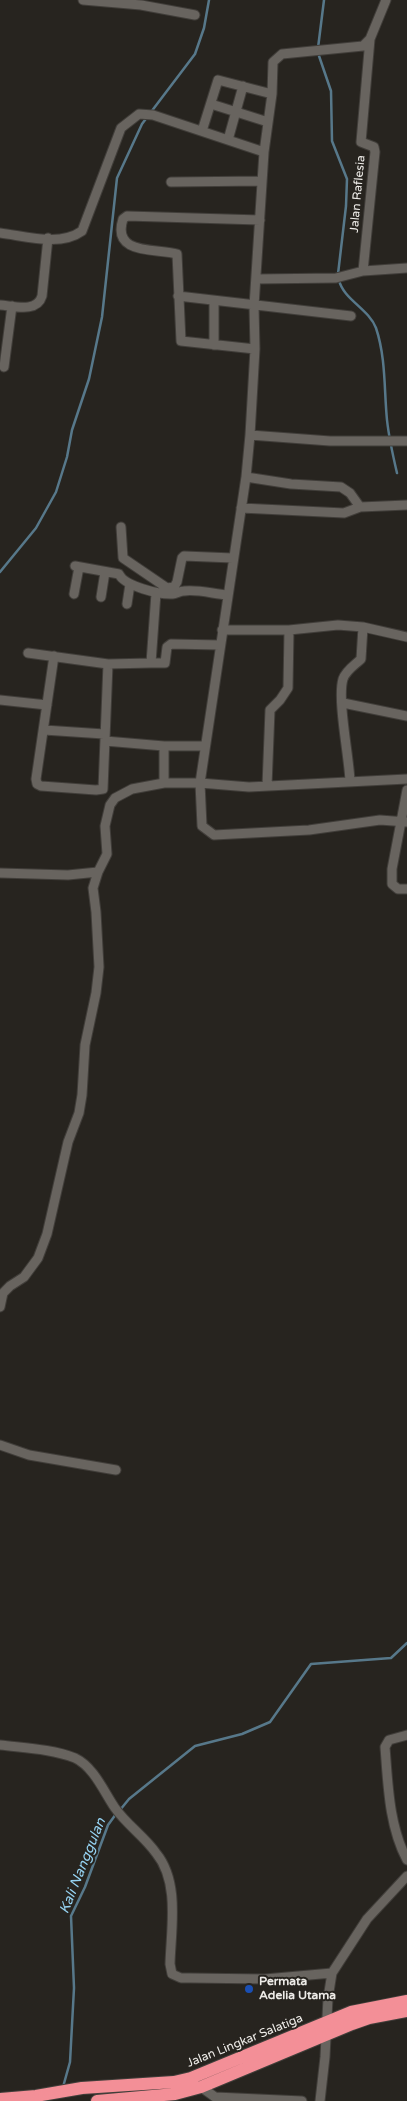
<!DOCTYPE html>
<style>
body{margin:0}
canvas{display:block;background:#27241f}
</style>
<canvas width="407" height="2101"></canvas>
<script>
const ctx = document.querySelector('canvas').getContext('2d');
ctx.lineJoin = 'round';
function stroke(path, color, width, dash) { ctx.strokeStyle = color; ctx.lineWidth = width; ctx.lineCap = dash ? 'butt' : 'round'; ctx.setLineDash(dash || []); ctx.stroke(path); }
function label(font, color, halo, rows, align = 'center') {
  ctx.font = font + ' "Varela Round",sans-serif'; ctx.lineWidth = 4; ctx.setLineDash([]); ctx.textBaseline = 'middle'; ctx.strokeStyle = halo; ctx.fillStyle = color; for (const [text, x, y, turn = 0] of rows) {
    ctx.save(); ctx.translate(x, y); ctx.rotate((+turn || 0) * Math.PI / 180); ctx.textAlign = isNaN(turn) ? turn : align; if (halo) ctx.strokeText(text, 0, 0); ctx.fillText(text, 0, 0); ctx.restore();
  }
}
const stream = new Path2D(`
 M318 48 324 0
 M318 53 331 91 332 141 347 179 346 206 338 274
 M151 112 195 54 204 28 209 0
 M339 280C343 299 369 309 376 328 386 358 384 390 387 420 389 438 393 456 397 473
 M0 572 36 528 56 492 67 457 72 430 89 379 102 317 117 178 142 124 148 116
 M120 1810 129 1799 195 1746 242 1734 270 1722 311 1664 391 1658 407 1643
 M63 2087 70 2062 74 1988 71 1916 85 1887 108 1825 116 1814`);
const minor = new Path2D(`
 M83 0 141 5 195 15
 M386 0 370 39 363 46 282 54 273 62 272 94 264 152 254 306 255 349 250 435 246 477 200 783 202 826 214 835 309 830 380 820 407 822
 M211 104 268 122
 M202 131 218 80 272 94
 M228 140 243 86
 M171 182 262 181
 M0 233C25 236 60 247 82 231L121 128 139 114 153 115 264 152
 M363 271 375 152 374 147 361 142 370 39
 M256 279 336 278 363 271 407 268
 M178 296 351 316
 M0 305C14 306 37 313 42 296L48 238
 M214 345V301
 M255 349 181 341 177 254C158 248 111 256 123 219L127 216 260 220
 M4 367 12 306
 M250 435 330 441H407
 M246 477 291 484 341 487 350 493 360 507 407 505
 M241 508 344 513 360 507
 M121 527 123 558 167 588 174 587 177 582 182 558 184 556 233 558
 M75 566 119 574C124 586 160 595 173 594 176 594 180 591 184 591 197 589 214 594 227 595
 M74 594 79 567
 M101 597 105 572
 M127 604 130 584
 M222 630H289L338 625 363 627 407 637
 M28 653 108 664 151 663 156 593
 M54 656 36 779 37 784 41 786 96 790 103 789 108 664
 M151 663H165L167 647 171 644 220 645
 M0 700 47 705
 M343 703 407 716
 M44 730 104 734
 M105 741 164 746H205
 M350 781C349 756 337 699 343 679 346 670 355 665 361 659L363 627
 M164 783V746
 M267 786 270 710 280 700 288 688 289 630
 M407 790 392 869V884L398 889H407
 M0 873 68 875 98 872 107 854 105 826 110 805 115 798 132 789 164 783H200L249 787 407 779
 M0 1307 3 1293 10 1286 24 1277 38 1258 47 1234 68 1142 79 1113 82 1095 85 1045 96 993 99 967 96 912 93 888 98 872
 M0 1445 29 1455 116 1470
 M407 1735 389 1740 385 1747C388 1785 389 1826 407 1860
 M0 1745C24 1748 52 1749 75 1758 94 1767 104 1792 115 1808 127 1825 144 1836 156 1853 180 1882 171 1929 170 1964L172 1974 181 1978H190L265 1979 332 1973
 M201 2087 215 2097 302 2101
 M320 2101 325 2057 328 1998 332 1973 367 1919 407 1876`);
const highway = new Path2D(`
 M0 2099 36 2096 82 2088 174 2082 191 2078 351 2012 407 2001
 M97 2101 175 2094 201 2087 352 2024 369 2018 407 2011`);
const markers = [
 [249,1989,5,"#1a4fb4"]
];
const streetNames = [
 ["Jalan Raflesia",358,194,-85],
 ["Jalan Lingkar Salatiga",245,2041,-22]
];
const poiNames = [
 ["Permata",259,1982],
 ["Adelia Utama",259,1996]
];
const waterNames = [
 ["Kali Nanggulan",83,1866,-68]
];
stroke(stream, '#57788a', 2.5);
stroke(minor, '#413e3a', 11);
stroke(highway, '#413e3a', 14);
stroke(minor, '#68645f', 9);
stroke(highway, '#f38f97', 12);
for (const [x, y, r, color] of markers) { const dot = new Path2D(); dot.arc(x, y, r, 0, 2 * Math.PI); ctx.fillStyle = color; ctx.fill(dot); stroke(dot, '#27241f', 2); }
label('12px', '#eeece8', '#27241f', streetNames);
label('bold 12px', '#eeece8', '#27241f', poiNames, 'left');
label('italic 14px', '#95d2f1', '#27241f', waterNames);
</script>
